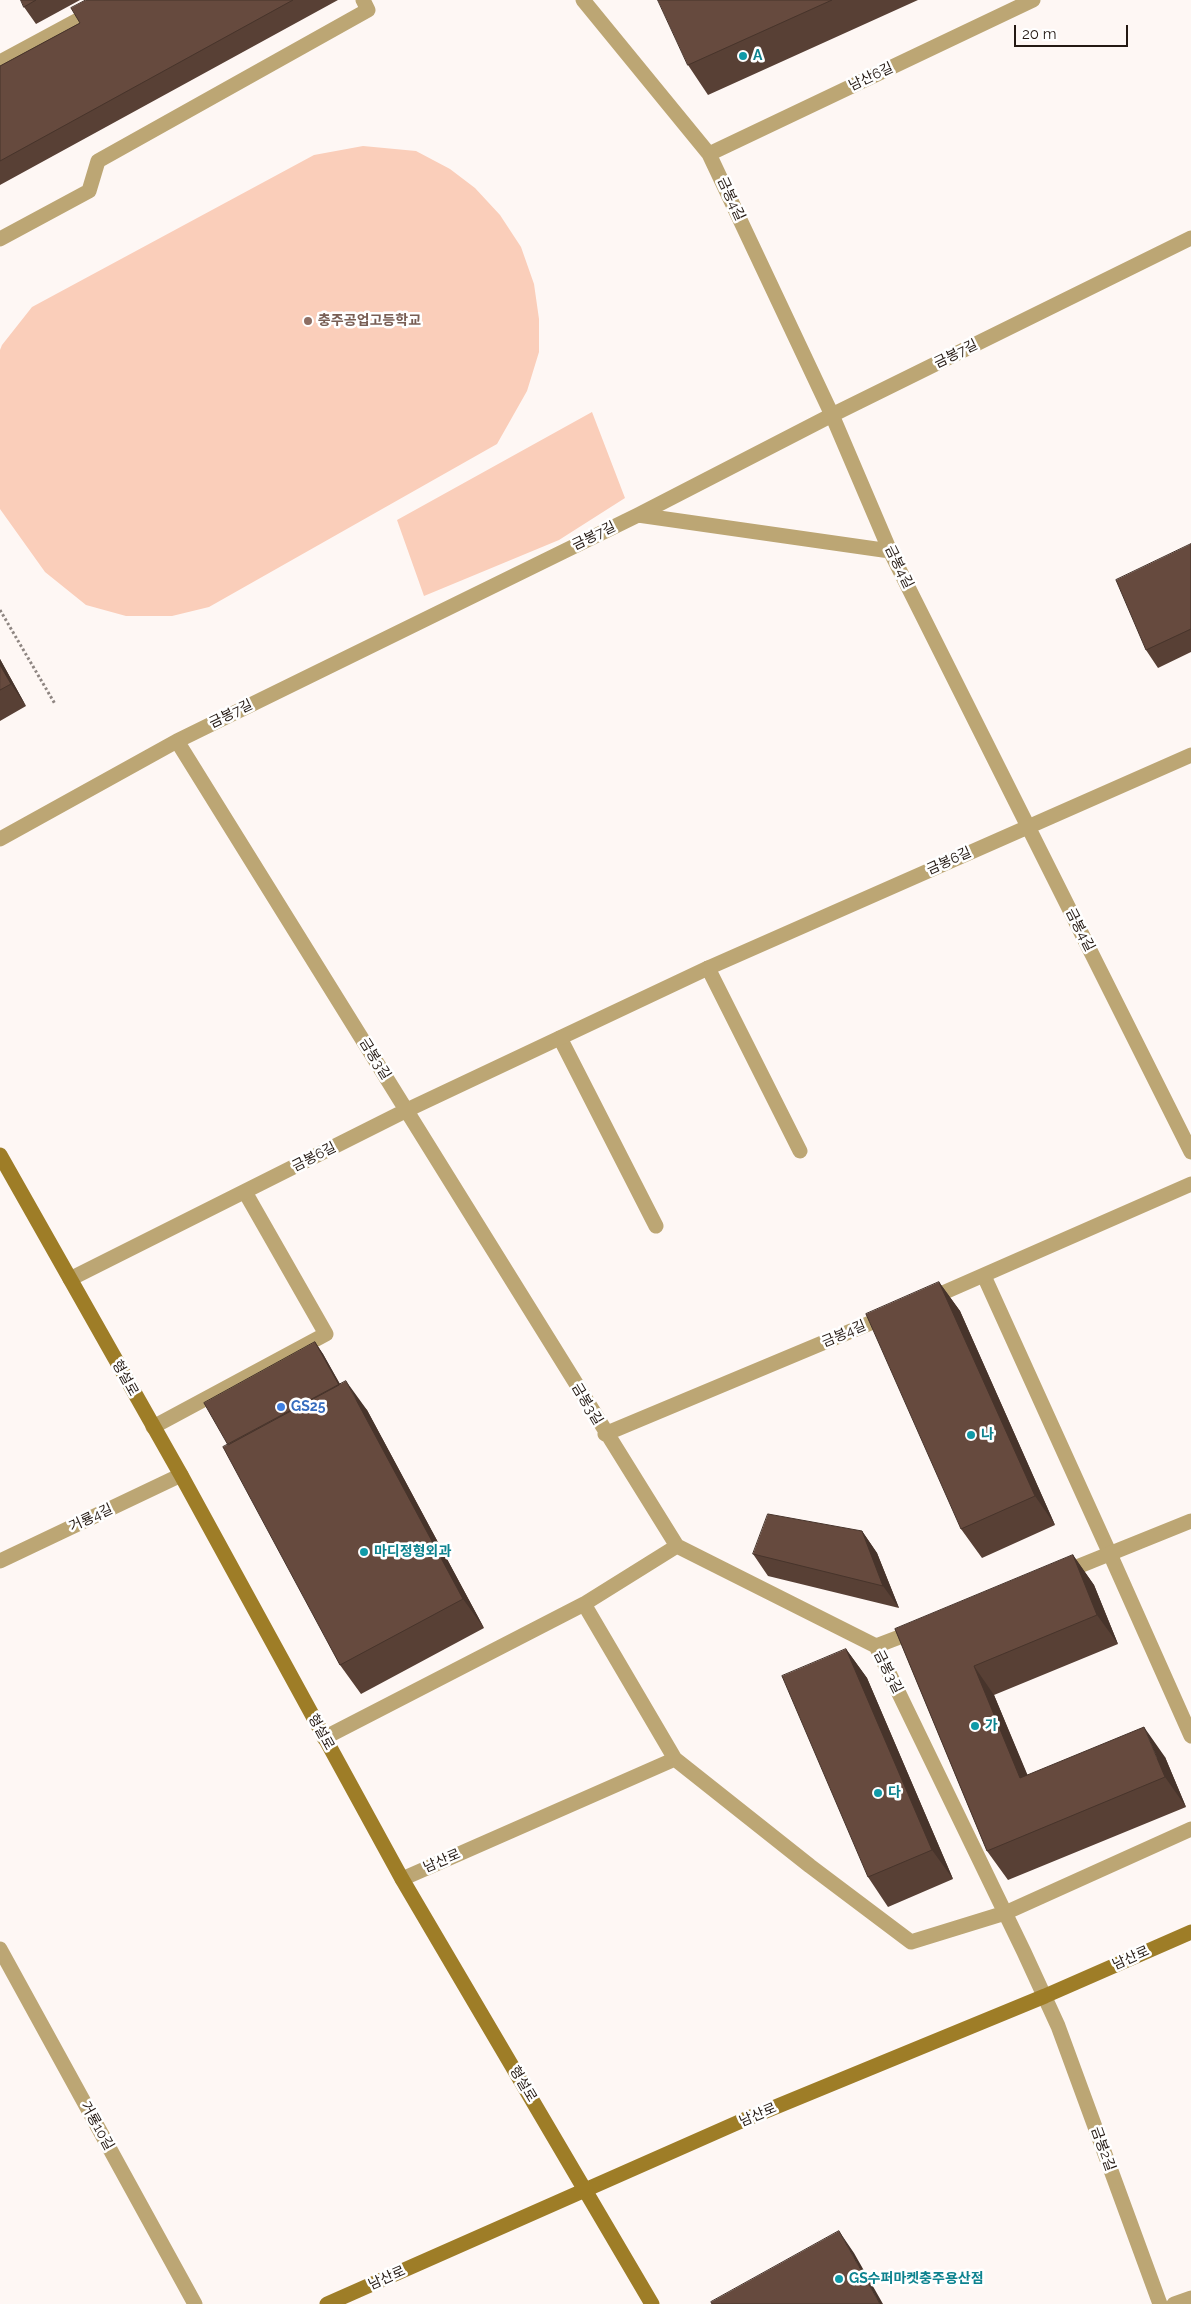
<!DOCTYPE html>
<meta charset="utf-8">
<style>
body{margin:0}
#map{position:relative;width:1191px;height:2304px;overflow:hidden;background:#fef7f4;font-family:Raleway,sans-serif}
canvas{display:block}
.scale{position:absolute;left:1014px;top:25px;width:114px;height:22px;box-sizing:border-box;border:2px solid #241913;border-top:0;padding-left:6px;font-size:15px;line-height:18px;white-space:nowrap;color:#241913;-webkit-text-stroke:4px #fff;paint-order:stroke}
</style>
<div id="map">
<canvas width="1191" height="2304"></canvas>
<div class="scale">20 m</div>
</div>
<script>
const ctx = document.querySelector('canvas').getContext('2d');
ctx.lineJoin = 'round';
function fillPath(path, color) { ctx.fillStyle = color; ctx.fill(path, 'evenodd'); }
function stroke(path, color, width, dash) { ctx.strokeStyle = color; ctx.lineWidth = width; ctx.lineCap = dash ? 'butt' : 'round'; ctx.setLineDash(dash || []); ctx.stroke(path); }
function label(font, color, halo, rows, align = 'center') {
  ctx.font = font + ' Raleway,"Noto Sans KR",sans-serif'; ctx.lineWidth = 5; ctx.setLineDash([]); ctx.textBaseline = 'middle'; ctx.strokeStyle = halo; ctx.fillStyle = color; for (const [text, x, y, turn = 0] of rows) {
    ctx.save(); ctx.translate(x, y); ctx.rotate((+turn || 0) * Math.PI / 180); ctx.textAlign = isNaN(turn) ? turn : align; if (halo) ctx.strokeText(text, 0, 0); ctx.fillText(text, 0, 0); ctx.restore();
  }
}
const green = new Path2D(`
 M363 146 416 151 450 169 475 188 500 215 521 247 534 284 539 319V352L527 391 497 444 209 607 172 616H126L86 605 45 572 0 509V350L2 345 32 307 314 155Z
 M592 412 625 498 559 540 424 596 397 520Z`);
const path = new Path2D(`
 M0 610 55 704`);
const lane = new Path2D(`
 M0 62 115 0
 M0 239 89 191 98 161 368 10 363 0
 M708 968 800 1151
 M560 1038 656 1226
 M984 1276 1110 1554
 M153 1427 326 1334 245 1192`);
const street = new Path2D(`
 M583 0 709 154 832 415 890 551 1191 1152
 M709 154 1033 0
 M638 515 890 551
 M177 741 677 1546 876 1646 1024 1952 1058 2026 1160 2304
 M0 839 177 741 638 515 832 415 1191 238
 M70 1279 407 1110 708 968 1191 755
 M929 1299 1191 1184
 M605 1434 887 1316
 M1110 1554 1191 1736
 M0 1561 181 1475
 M1062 1573 1191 1521
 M876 1646 918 1630
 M324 1738 584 1604 677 1546
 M675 1759 810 1866 911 1942 1005 1913 1191 1829
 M402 1879 675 1759 584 1604
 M0 1949 195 2304
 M1174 2304 1191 2298`);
const secondary = new Path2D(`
 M0 1155 181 1475 402 1879 652 2304
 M327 2304 739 2122 1045 1996 1191 1932`);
const wall = new Path2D(`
 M21 0H80L36 24 24 7Z
 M86 0H338L0 185V66L80 23Z
 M658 0H918L708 95 688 65Z
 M1191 544V652L1158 668 1146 650Z
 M0 659 26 706 0 721Z
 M939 1282 960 1311 1055 1525 982 1558 961 1529Z
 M315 1342 323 1354 340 1384 367 1410 484 1628 361 1694 340 1665 228 1445Z
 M862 1531 877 1553 899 1608 768 1576 753 1554Z
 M1073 1555 1094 1585 1118 1644 994 1695 1027 1775 1165 1757 1186 1807 1008 1880 987 1851 895 1629Z
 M846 1649 867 1678 953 1879 888 1907 868 1877Z`);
const shadedWall = new Path2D(`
 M0 659 26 706 11 684 0 665Z
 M939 1282 960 1311 1055 1525 1035 1496Z
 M315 1342 323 1354 348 1399 340 1387Z
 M346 1381 367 1410 484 1628 463 1599Z
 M862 1531 877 1553 899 1608 883 1586Z
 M1073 1555 1094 1585 1118 1644 1097 1615Z
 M846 1649 867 1678 953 1879 932 1850Z
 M974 1666 994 1695 1041 1807 1020 1778Z
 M1144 1727 1165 1757 1186 1807 1165 1777Z
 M839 2231 854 2253 883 2304H880Z`);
const building = new Path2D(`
 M21 0H36L24 7Z
 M86 0H293L0 161V66L80 23 71 8Z
 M658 0H832L688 65Z
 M1191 544V629L1146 650 1116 580Z
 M0 665 11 684 0 690Z
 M939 1282 1035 1496 961 1529 866 1314Z
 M315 1342 339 1385 228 1445 204 1403Z
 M346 1381 463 1599 340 1665 223 1447Z
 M768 1514 862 1531 883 1586 753 1554Z
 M1073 1555 1097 1615 974 1666 1020 1778 1144 1727 1165 1777 987 1851 895 1629Z
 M846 1649 932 1850 868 1877 782 1676Z
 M839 2231 880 2304H712L711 2302Z`);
const markers = [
 [743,56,5,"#0f9aa8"],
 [308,321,5,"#8d6e63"],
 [281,1407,5,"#3f7fe0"],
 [971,1435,5,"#0f9aa8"],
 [364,1552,5,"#0f9aa8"],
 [975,1726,5,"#0f9aa8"],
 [878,1793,5,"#0f9aa8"],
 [839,2279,5,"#0f9aa8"]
];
const cultureNames = [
 ["A",753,56],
 ["나",981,1435],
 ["마디정형외과",374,1552],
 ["가",985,1726],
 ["다",888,1793],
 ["GS수퍼마켓충주용산점",849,2279]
];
const streetNames = [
 ["남산6길",871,77,-25],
 ["금봉4길",731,199,65],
 ["금봉7길",956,354,-26],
 ["금봉7길",594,536,-26],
 ["금봉4길",899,567,64],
 ["금봉7길",231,714,-26],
 ["금봉6길",949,861,-24],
 ["금봉4길",1080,930,63],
 ["금봉3길",375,1059,58],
 ["금봉6길",314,1157,-27],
 ["금봉4길",844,1334,-23],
 ["형설로",125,1378,61],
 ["금봉3길",587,1404,59],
 ["거룡4길",91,1518,-25],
 ["금봉3길",888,1672,63],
 ["형설로",321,1732,61],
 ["남산로",442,1861,-23],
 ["남산로",1131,1958,-24],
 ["형설로",523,2084,59],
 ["남산로",758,2115,-23],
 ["거룡10길",97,2126,61],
 ["금봉2길",1103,2149,70],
 ["남산로",387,2278,-24]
];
const educationNames = [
 ["충주공업고등학교",318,321]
];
const shopNames = [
 ["GS25",291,1407]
];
fillPath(green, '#faceba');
stroke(path, '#8e8581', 3, [2.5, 2.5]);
stroke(lane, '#bca674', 15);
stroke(street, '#bca674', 15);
stroke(secondary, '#9e7d27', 15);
fillPath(wall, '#584035');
fillPath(shadedWall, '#47342b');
fillPath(building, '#664a3e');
stroke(building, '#47342b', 1);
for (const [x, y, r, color] of markers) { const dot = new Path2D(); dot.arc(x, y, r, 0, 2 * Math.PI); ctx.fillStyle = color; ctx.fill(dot); stroke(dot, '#fff', 2); }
label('bold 14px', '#0d838f', '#fff', cultureNames, 'left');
label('14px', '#241913', '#fff', streetNames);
label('bold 14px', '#785e54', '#fff', educationNames, 'left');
label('bold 14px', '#366cbe', '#fff', shopNames, 'left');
</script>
